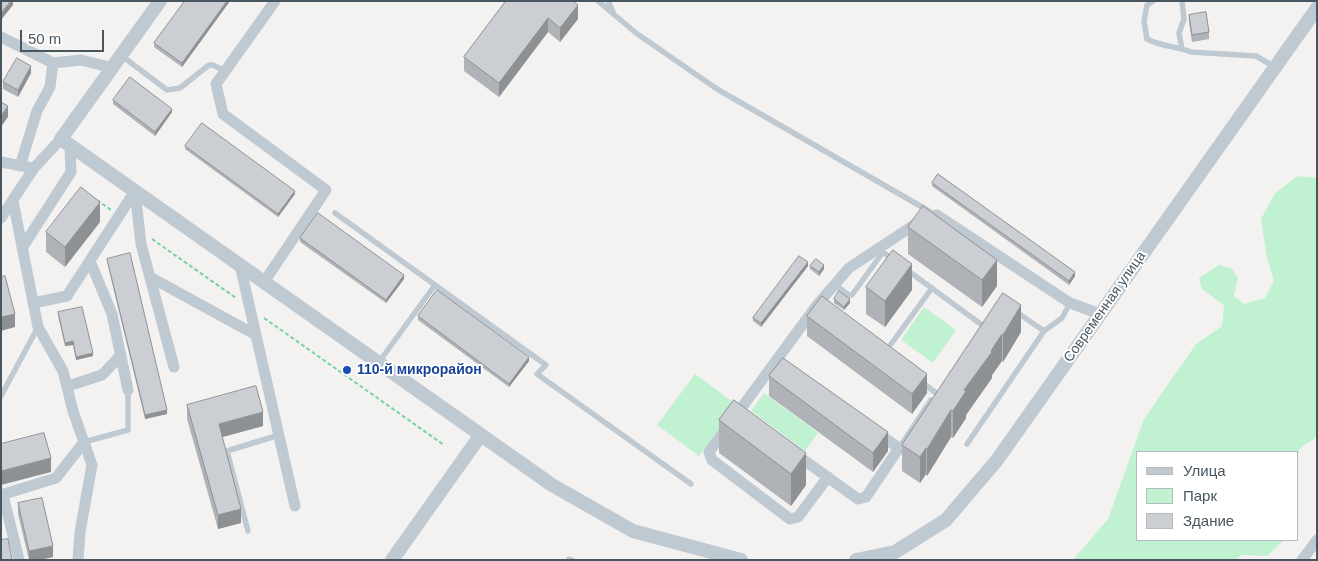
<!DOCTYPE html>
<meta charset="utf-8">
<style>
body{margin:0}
#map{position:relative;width:1318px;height:561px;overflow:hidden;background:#f4f1f1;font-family:Arial,sans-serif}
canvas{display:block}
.frame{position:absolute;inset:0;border:2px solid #485660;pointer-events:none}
.legend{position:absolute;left:1136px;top:451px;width:162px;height:90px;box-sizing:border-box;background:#fff;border:1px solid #b6bbbf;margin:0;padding:6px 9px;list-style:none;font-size:15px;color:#485660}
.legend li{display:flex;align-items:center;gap:10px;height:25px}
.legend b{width:25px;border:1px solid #b6bbbf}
.scale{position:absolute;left:20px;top:30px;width:84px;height:22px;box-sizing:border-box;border:2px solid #485660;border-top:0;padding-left:6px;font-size:15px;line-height:18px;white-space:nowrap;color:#485660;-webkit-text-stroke:4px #fff;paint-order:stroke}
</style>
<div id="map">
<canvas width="1318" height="561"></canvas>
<div class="frame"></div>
<ul class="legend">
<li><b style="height:6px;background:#bfc9d1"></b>Улица</li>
<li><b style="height:14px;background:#c0f1d0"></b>Парк</li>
<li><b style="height:14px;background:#cbcfd4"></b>Здание</li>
</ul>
<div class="scale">50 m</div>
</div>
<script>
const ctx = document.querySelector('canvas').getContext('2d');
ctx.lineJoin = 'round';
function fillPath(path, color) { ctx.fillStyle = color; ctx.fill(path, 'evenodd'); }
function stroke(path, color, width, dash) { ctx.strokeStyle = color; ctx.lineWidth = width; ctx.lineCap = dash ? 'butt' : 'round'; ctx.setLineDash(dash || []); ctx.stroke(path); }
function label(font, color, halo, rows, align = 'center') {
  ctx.font = font + ' Arial,sans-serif'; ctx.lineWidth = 4; ctx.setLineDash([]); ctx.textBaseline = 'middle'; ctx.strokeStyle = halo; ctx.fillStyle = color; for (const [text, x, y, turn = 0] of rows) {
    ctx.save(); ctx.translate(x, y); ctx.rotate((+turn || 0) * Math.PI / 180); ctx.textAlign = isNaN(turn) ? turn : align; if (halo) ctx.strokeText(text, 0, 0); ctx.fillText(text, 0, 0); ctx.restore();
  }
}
const green = new Path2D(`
 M1298 176 1317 178V437L1299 449 1297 463V452H1137V540H1284L1267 556 1241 555 1235 560H1073L1108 519 1144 419 1196 344 1222 326 1224 305 1202 289 1199 278 1219 265 1231 268 1238 278 1234 296 1244 304 1265 298 1274 281 1267 258 1261 219 1275 193Z
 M924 307 956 330 933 363 901 340Z
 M695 374 737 405 699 456 657 425Z
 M764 393 818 433 805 451 751 411Z`);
const path = new Path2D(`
 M97 200 111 210
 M152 239 236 298
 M264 318 444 445`);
const service = new Path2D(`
 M598 1 636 33 717 89 929 211
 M608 1 613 12
 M1153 1 1147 5 1144 21 1147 39C1162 47 1176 46 1191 52L1256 56 1275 67
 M1182 49 1179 33 1184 19 1182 1
 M122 56 167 90 180 88 209 65H213L225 71
 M335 213 435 285 379 362
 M877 248 894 260
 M907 270 982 325
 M435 285 546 365 537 374 691 484
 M835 285 849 295H852L883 252
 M1015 311 1044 331 1062 318 1070 303
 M886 351 932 288
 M922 382 936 393
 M1 396 38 327
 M84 442 128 430V390
 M967 444 1044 331
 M899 448 931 400
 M248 531 227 451 279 435
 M569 559 572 560`);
const minor = new Path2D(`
 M1 37 53 63 81 60 113 68
 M1 162 28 167
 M20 166 37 111 50 87 53 63
 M135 191 141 244 174 367
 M13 201 38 327 63 371 73 411 92 465 80 532 78 560
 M1 218 34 168 61 139
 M22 248 71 172 70 146
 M90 261 112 314 128 390
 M240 265 295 506
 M150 277 256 335
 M264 282 326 190 223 114 216 84 275 1
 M33 303 67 296 135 191
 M68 386 102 375 121 355
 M794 453 858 499 866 497 899 448 876 432
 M828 477 798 517 790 519 712 460 709 452 817 305 849 268 926 217 937 215 1070 303 1100 314
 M1 495 56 478 84 442
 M3 495 19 560
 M1302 560 1317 540`);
const tertiary = new Path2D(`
 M160 1 61 139 552 485 633 531 741 560
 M392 560 480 436
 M856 560 895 552 946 520 997 460 1317 8`);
const wall = new Path2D(`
 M185 1H230L182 67 154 47V43Z
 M506 1 578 19 560 42 548 32 499 97 464 71V57Z
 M1189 15 1209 32V39L1192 42 1189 22Z
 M31 73 18 97 3 89V82Z
 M113 100 172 112 155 136 113 104Z
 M185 146 295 194 278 217 185 149Z
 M932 183 1075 276 1069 285 932 186Z
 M100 222 65 267 46 252V232Z
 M908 227 997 286 982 307 908 254Z
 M300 238 404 279 386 303 300 242Z
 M107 259 167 414 145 419 107 262Z
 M808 266 761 327 753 321V318Z
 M810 266 824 269 819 276 810 269Z
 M866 287 912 290 885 327 866 314Z
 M1003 293 1021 332 1003 362 1002 361 992 375V378L966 415V418L953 438 951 437 927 476 926 474 920 483 902 471V445Z
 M834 299 850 303 844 310 834 303Z
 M58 312 93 356 76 360 73 345 65 346 58 316Z
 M418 316 529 361 509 387 418 320Z
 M807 316 927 393 912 414 807 336Z
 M769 376 888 451 873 472 769 396Z
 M734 400 806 485 791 506 719 453V420Z
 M187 405 263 426 222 437 241 523 218 529 187 419Z
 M18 503 53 557 39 560H29L18 514Z`);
const shadedWall = new Path2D(`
 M11 1H13V5L1 20V13Z
 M227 1H230L182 67V63Z
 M578 5V19L560 42V28Z
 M548 18V32L499 97V83Z
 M31 66V73L18 97V90Z
 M8 106V117L1 127V116Z
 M172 109V112L155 136V132Z
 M295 191V194L278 217V214Z
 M100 202V222L65 267V247Z
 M997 260V286L982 307V280Z
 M808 262V266L761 327V323Z
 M912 264V290L885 327V301Z
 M824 265V269L819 276V272Z
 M1075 272V276L1069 285V281Z
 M404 275V279L386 303V300Z
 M850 299V303L844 310V307Z
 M1021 305V332L1003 362V335Z
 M15 314V327L1 331V317Z
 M1002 334V361L992 375V378L966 415V418L953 438V411L964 390Z
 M73 341V345L65 346V343Z
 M93 353V356L76 360V357Z
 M529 357V361L509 387V384Z
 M927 374V393L912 414V394Z
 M167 410V414L145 419V415Z
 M951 410V437L927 476V449Z
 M263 412V426L219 438V424Z
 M888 432V451L873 472V453Z
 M926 448V474L920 483V457Z
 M806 453V485L791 506V474Z
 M51 458V472L1 485V471Z
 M241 509V523L218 529V515Z
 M53 546V557L39 560H29V551Z`);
const building = new Path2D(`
 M1 1H11L1 13Z
 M185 1H227L182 63 154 43Z
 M506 1H573L578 5 560 28 548 18 499 83 464 57Z
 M1206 12 1209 32 1192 35 1189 15Z
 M17 58 31 66 18 90 3 82Z
 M130 77 172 109 155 132 113 100Z
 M1 102 8 106 1 116Z
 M202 123 295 191 278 214 185 146Z
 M938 174 1075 272 1069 281 932 183Z
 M81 187 100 202 65 247 46 232Z
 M923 206 997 260 982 280 908 227Z
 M318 213 404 275 386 300 300 238Z
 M893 250 912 264 885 301 866 287Z
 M130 253 167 410 145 415 107 259Z
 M799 256 808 262 761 323 753 318Z
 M816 259 824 265 819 272 810 266Z
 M5 276 15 314 1 317V277Z
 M437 290 529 357 509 384 418 316Z
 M839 291 850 299 844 307 834 299Z
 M1003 293 1021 305 1003 335 1002 334 991 351 992 352 964 390 966 391 953 411 951 410 927 449 926 448 920 457 902 445Z
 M822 296 927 374 912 394 807 316Z
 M82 307 93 353 76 357 73 341 65 343 58 312Z
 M783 358 888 432 873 453 769 376Z
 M256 386 263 412 219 424 241 509 218 515 187 405Z
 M734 400 806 453 791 474 719 420Z
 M44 433 51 458 1 471V444Z
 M42 498 53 546 29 551 18 503Z
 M8 539 12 560H1V540Z`);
const markers = [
 [347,370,5,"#1a4fb4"]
];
const streetNames = [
 ["Современная улица",1105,307,-55]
];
const transitNames = [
 ["110-й микрорайон",357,370]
];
fillPath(green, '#c0f1d0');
stroke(path, '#76d1a0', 2, [4, 2.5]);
stroke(service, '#bfc9d1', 5.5);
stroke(minor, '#bfc9d1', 11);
stroke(tertiary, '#bfc9d1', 14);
fillPath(wall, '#afb2b6');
fillPath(shadedWall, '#8e9194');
fillPath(building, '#cbcfd4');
stroke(building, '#8e9194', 1);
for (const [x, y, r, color] of markers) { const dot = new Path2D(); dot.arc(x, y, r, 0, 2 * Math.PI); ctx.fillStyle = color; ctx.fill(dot); stroke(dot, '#fff', 2); }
label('14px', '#485660', '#fff', streetNames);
label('bold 14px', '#164399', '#fff', transitNames, 'left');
</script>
